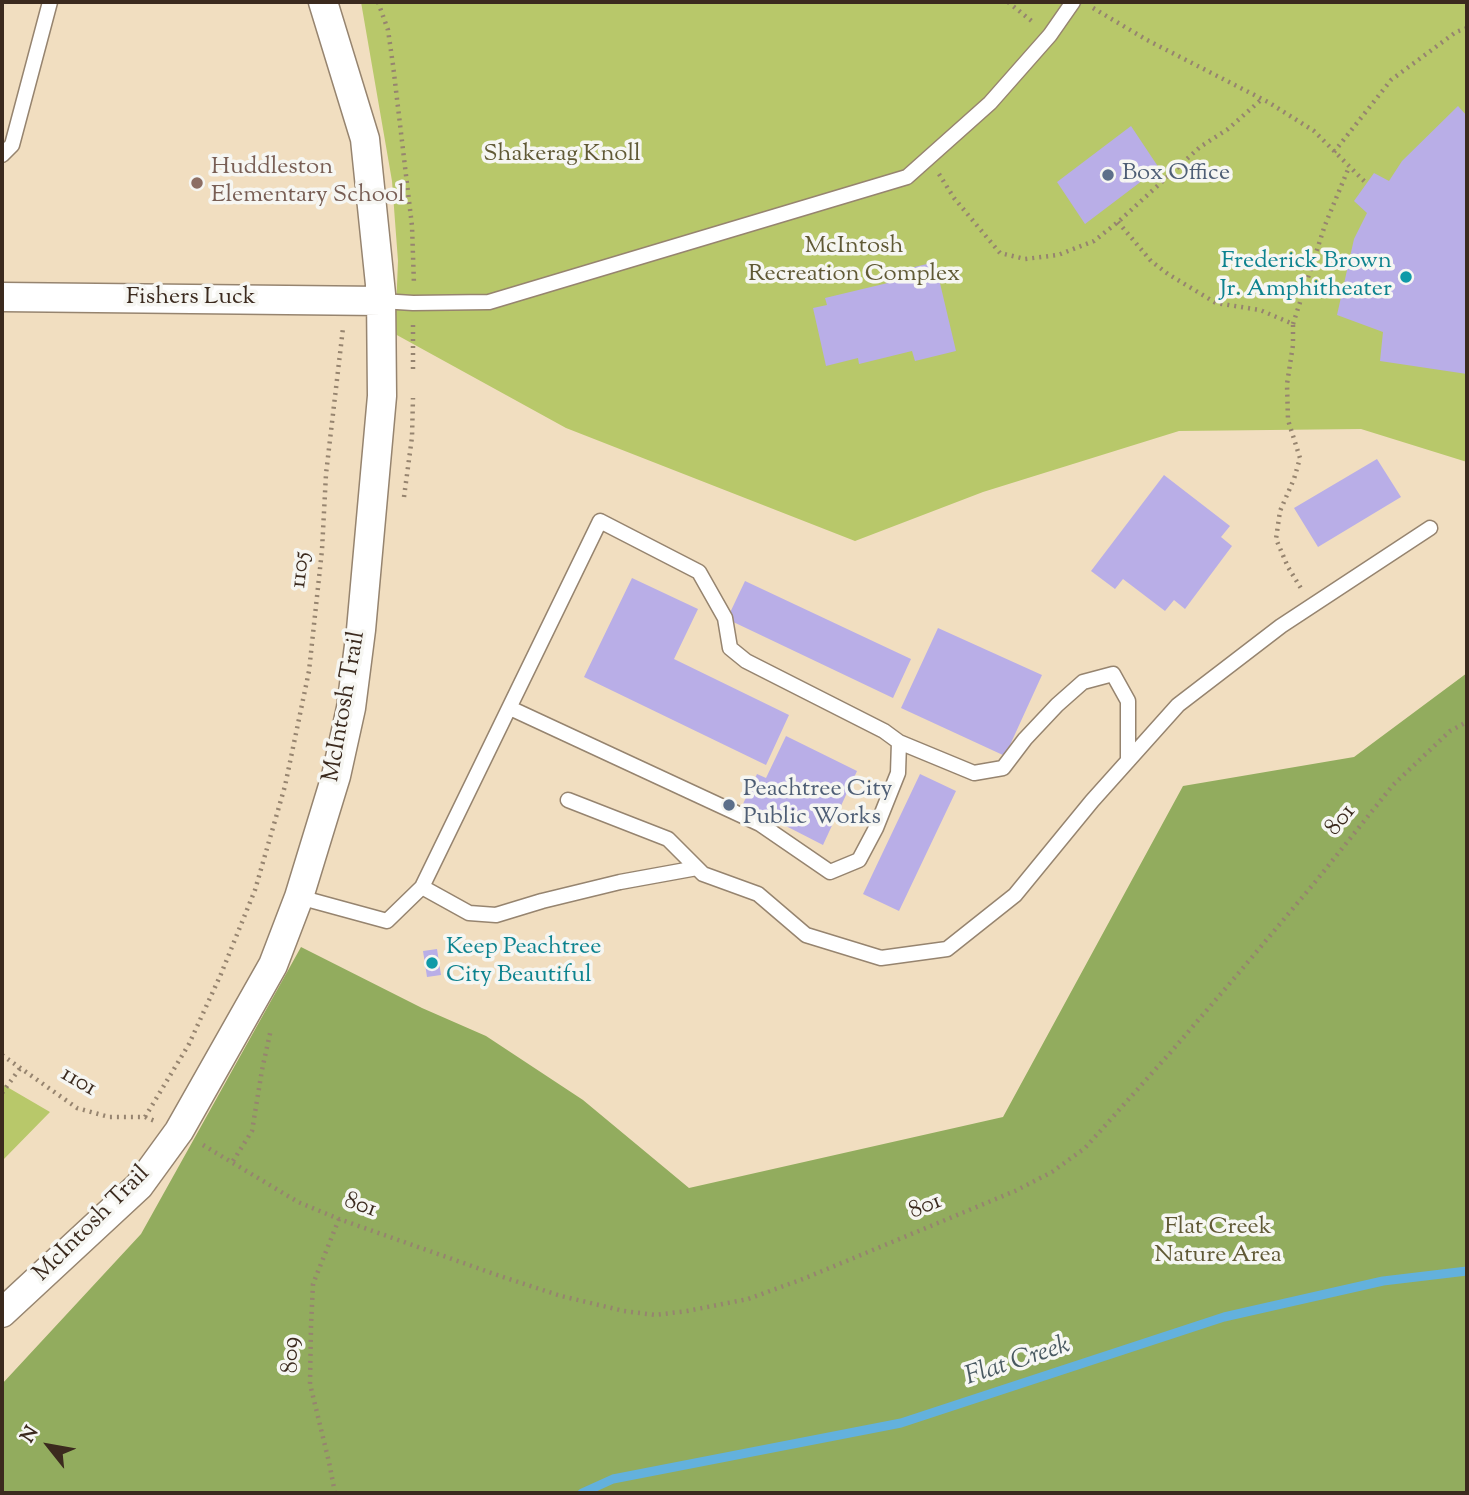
<!DOCTYPE html>
<style>
body{margin:0}
#map{position:relative;width:1469px;height:1495px;overflow:hidden;background:#f1dec0;font-family:"Sorts Mill Goudy",serif}
canvas{display:block}
.frame{position:absolute;inset:0;border:4px solid #3b2a1e;pointer-events:none}
.north{position:absolute;left:14px;top:1411px;width:70px;height:70px;-webkit-text-stroke:5px #f6f6f2;paint-order:stroke;rotate:301deg;font-size:19px;font-weight:700;line-height:28px;text-align:center;color:#3b2a1e}
.north::after{content:'';display:block;margin:auto;width:24px;height:32px;background:#3b2a1e;clip-path:polygon(50% 0,100% 100%,50% 72%,0 100%)}
</style>
<div id="map">
<canvas width="1469" height="1495"></canvas>
<div class="frame"></div>
<div class="north">N</div>
</div>
<script>
const ctx = document.querySelector('canvas').getContext('2d');
ctx.lineJoin = 'round';
function fillPath(path, color) { ctx.fillStyle = color; ctx.fill(path, 'evenodd'); }
function stroke(path, color, width, dash) { ctx.strokeStyle = color; ctx.lineWidth = width; ctx.lineCap = dash ? 'butt' : 'round'; ctx.setLineDash(dash || []); ctx.stroke(path); }
function label(font, color, halo, rows, align = 'center') {
  ctx.font = font + ' "Sorts Mill Goudy",serif'; ctx.lineWidth = 7; ctx.setLineDash([]); ctx.textBaseline = 'middle'; ctx.strokeStyle = halo; ctx.fillStyle = color; for (const [text, x, y, turn = 0] of rows) {
    ctx.save(); ctx.translate(x, y); ctx.rotate((+turn || 0) * Math.PI / 180); ctx.textAlign = isNaN(turn) ? turn : align; if (halo) ctx.strokeText(text, 0, 0); ctx.fillText(text, 0, 0); ctx.restore();
  }
}
const green = new Path2D(`
 M361 2H1467V462L1361 429 1179 431 983 492 855 541 566 428 395 334 398 261 392 181Z
 M2 1084 50 1112 2 1161Z`);
const forest = new Path2D(`
 M1467 673V1493H2V1384L141 1234 301 947 422 1008 486 1036 583 1100 689 1188 1003 1117 1183 786 1354 757Z`);
const stream = new Path2D(`
 M582 1493 613 1479 901 1423 1224 1317 1383 1281 1467 1271`);
const building = new Path2D(`
 M1458 106 1467 116V374L1380 361 1383 332 1337 315 1354 239 1367 213 1354 201 1374 173 1389 181 1402 161Z
 M1131 126 1159 168 1085 224 1057 182Z
 M935 262 956 351 915 361 912 351 859 364 858 358 826 366 813 308 827 305 825 298 896 281 894 272Z
 M1377 459 1401 497 1318 547 1294 508Z
 M1164 475 1230 526 1221 537 1232 546 1185 609 1174 600 1165 611 1123 579 1115 589 1091 571Z
 M632 578 698 609 674 659 789 715 766 765 584 677Z
 M745 581 911 659 893 698 727 619Z
 M938 628 1042 675 1005 756 901 708Z
 M786 736 857 771 823 845 743 804 757 774 766 778Z
 M920 774 956 791 899 911 863 894Z
 M437 949 441 975 427 977 423 951Z`);
const path = new Path2D(`
 M378 2 388 30 393 65 412 226 414 285
 M1008 2 1034 23
 M1093 8 1147 40 1268 102 1314 131 1367 184
 M1334 152 1391 80 1456 32 1467 28
 M939 174 954 198 1000 253 1025 259 1058 255 1094 241 1118 222 1200 147 1228 129 1262 99
 M1118 222 1151 261 1168 274 1216 303 1260 310 1293 324V345L1287 384 1288 420 1300 458 1294 479 1280 511 1276 539 1288 567 1302 590
 M1293 324 1325 225 1349 167
 M413 369V321
 M404 497 412 437 413 398
 M2 1055 77 1108 109 1117H145L155 1121
 M2 1093 21 1067
 M145 1117 189 1044 221 974 255 890 285 786 309 671 322 550 326 474 343 328
 M203 1145 298 1202 339 1219 500 1276 561 1296 624 1311 655 1315 687 1311 748 1299 803 1279 1015 1191 1052 1172 1085 1148 1170 1053 1237 975 1316 881 1393 785 1450 731 1467 722
 M233 1161 252 1131 262 1070 271 1029
 M335 1493 329 1462 310 1384 311 1326 313 1284 339 1219`);
const lane = new Path2D(`
 M2 155 12 145 50 2
 M381 301 413 303 489 302 907 177 990 103 1050 35 1073 2
 M899 742 974 773 1003 768 1025 739 1057 705 1083 682 1113 674 1128 701V761
 M568 800 668 839 703 874 758 894 806 935 881 958 947 949 1015 895 1092 801 1178 705 1281 626 1430 528
 M422 887 469 913 496 915 542 901 620 882 697 868
 M299 897 387 921 422 887 600 521 699 572 725 618 730 648 746 661 884 731 899 742 898 773 876 828 859 860 830 872 760 824 510 708`);
const street = new Path2D(`
 M2 297 381 301
 M2 1313 139 1186 179 1131 273 965 299 897 336 776 351 708 361 630 382 396 381 294 365 139 323 2`);
const markers = [
 [1108,175,7,"#5c6f8a"],
 [197,183,7,"#8d6e63"],
 [1406,277,7,"#0f9aa8"],
 [729,805,7,"#5c6f8a"],
 [432,963,7,"#0f9aa8"]
];
const parkNames = [
 ["Shakerag Knoll",562,156],
 ["McIntosh",854,248],
 ["Recreation Complex",854,276],
 ["Flat Creek",1218,1229],
 ["Nature Area",1218,1257]
];
const educationNames = [
 ["Huddleston",211,169],
 ["Elementary School",211,197]
];
const serviceNames = [
 ["Box Office",1122,175],
 ["Peachtree City",743,791],
 ["Public Works",743,819]
];
const cultureNames = [
 ["Frederick Brown",1392,263],
 ["Jr. Amphitheater",1392,291],
 ["Keep Peachtree",446,949,"left"],
 ["City Beautiful",446,977,"left"]
];
const streetNames = [
 ["Fishers Luck",191,299],
 ["1105",302,570,-84],
 ["McIntosh Trail",346,707,-80],
 ["801",1342,821,-51],
 ["1101",78,1083,30],
 ["801",360,1207,20],
 ["801",926,1208,-22],
 ["McIntosh Trail",93,1225,-45],
 ["809",293,1355,-90]
];
const waterNames = [
 ["Flat Creek",1018,1363,-18]
];
fillPath(green, '#b8c86a');
fillPath(forest, '#92ac5e');
stroke(stream, '#63b1dd', 9);
fillPath(building, '#b9aee7');
stroke(lane, '#96846f', 17);
stroke(street, '#96846f', 31);
stroke(path, '#96846f', 4.5, [2, 5]);
stroke(lane, '#fff', 14);
stroke(street, '#fff', 28);
for (const [x, y, r, color] of markers) { const dot = new Path2D(); dot.arc(x, y, r, 0, 2 * Math.PI); ctx.fillStyle = color; ctx.fill(dot); stroke(dot, '#f6f6f2', 2.5); }
label('24px', '#605935', '#f6f6f2', parkNames);
label('24px', '#785e54', '#f6f6f2', educationNames, 'left');
label('24px', '#4e5e75', '#f6f6f2', serviceNames, 'left');
label('24px', '#0d838f', '#f6f6f2', cultureNames, 'right');
label('24px', '#3b2a1e', '#f6f6f2', streetNames);
label('italic 26px', '#495961', '#f6f6f2', waterNames);
</script>
